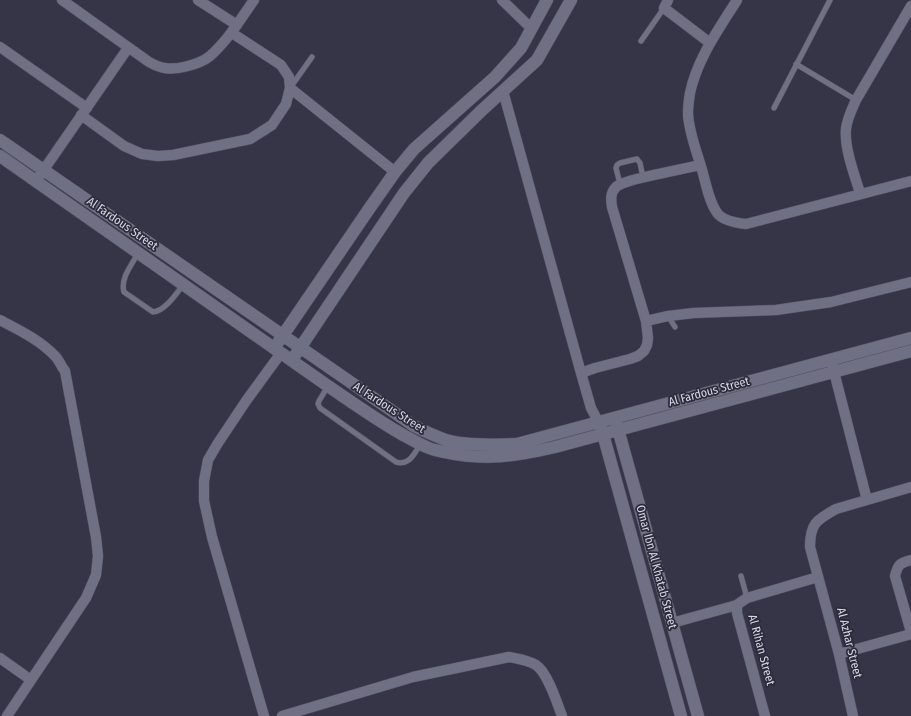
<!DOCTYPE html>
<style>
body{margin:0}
canvas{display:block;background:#353547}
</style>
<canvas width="911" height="716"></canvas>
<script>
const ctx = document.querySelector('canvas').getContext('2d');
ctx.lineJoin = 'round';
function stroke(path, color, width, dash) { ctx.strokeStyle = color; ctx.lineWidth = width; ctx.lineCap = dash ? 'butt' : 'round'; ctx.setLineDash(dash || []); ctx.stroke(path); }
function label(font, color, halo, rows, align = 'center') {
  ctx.font = font + ' "Fira Sans Condensed",sans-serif'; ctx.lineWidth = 3.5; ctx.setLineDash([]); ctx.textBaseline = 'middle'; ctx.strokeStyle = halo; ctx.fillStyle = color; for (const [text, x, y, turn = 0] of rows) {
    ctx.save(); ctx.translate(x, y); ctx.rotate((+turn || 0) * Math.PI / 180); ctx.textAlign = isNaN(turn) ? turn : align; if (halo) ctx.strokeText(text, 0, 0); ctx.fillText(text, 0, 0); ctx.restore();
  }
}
const lane = new Path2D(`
 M641 41 664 8
 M796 64 856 100
 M290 88 312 57
 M774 108 830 0
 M620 184 616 168 617 165 620 163 637 159 640 163 643 177
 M138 253C132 265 120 278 124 292L153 312C165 311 176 294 183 285
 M668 316 675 327
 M328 386 319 401 318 404 320 408 396 462C409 466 414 454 420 445
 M741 576 747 598`);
const street = new Path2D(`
 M62 0 149 62C161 69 171 70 184 67 193 65 203 62 210 56 228 40 240 20 254 0
 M198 0 237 25
 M502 0 532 29
 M668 0 664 8 710 43
 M737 0C719 29 697 59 690 93 689 99 688 107 688 114 689 133 697 152 702 170 706 183 709 203 718 214 724 221 737 223 746 224L911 181
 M0 47 87 108
 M290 88 395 172
 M503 91 581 373 591 408 599 423
 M81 115 124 146 142 154 158 156 173 155 250 139 272 125 286 104 290 88 289 77 281 65 232 33
 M36 181 128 48
 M860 193C855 176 844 148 846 129 847 119 852 109 856 100L911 6
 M0 320C19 330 40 340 55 356 59 360 61 366 65 371L96 537 98 556 96 575 86 598 7 716
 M646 321 668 316 694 313 776 310 831 302 911 282
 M832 364 867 500
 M581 373 595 368 630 359 638 356 644 351 647 345 648 338 646 321 612 207C611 200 610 193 616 187 621 183 627 182 633 180 655 174 678 170 700 165
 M911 560C900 563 898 564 895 576L911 632
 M672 623 737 605
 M839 654 911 634
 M0 658 31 680
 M264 716 212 537 204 501V481L208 460 218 443 246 401 281 353
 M282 716 413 677 509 657C518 659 528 660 536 665 548 673 557 703 562 716
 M765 716 737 613V605L741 602 747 598 818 577
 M853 716 839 654 810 547C810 524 816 520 836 509L911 487`);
const secondary = new Path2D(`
 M0 140 414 426C424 431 435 436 446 440 466 446 496 445 517 444L911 338
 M0 156 328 386C353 403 378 421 405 436 413 440 421 445 429 448 434 450 439 451 444 452 483 461 517 456 555 447L911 351
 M279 341 369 209 395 172 414 149 495 77 521 48 547 0
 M296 354 404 193 428 163 481 111 537 60 571 0
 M616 422 698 716
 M601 428 603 434 681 716`);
const streetNames = [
 ["Al Fardous Street",122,224,35],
 ["Al Fardous Street",709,392,-15],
 ["Al Fardous Street",389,408,33],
 ["Omar Ibn Al Khatab Street",656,567,75],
 ["Al Azhar Street",849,643,76],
 ["Al Rihan Street",761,650,75]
];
stroke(lane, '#545463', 6);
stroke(street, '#545463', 11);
stroke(secondary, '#545463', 13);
stroke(lane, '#707084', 5);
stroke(street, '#707084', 10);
stroke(secondary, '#707084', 12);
label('12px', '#d6d7e2', '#2b2b3c', streetNames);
</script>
